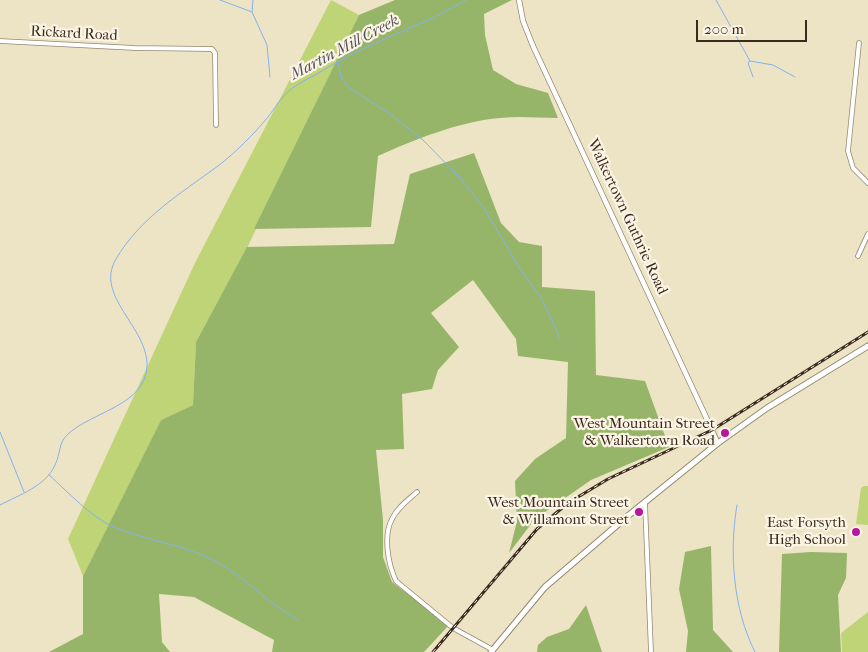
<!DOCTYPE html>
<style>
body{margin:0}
#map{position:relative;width:868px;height:652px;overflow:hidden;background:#ece4c4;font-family:"IM FELL French Canon",serif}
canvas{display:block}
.scale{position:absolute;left:696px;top:20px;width:111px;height:22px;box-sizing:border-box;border:2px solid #3b2a1e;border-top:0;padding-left:6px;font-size:15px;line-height:18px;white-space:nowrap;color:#3b2a1e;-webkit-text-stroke:4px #fcf5e5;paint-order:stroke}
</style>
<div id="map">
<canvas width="868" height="652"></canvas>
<div class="scale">200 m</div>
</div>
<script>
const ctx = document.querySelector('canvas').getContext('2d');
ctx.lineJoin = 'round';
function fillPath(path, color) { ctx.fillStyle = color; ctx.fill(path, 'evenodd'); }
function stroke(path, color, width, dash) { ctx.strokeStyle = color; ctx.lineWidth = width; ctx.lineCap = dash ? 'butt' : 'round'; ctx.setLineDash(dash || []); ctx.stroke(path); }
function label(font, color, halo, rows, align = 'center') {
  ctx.font = font + ' "IM FELL French Canon",serif'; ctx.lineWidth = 4.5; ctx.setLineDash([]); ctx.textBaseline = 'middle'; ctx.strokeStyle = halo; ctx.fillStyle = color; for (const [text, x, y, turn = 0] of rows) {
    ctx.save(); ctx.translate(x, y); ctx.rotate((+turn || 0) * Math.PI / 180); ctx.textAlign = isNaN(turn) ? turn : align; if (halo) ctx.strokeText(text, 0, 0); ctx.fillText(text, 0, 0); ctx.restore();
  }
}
const green = new Path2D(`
 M331 0 359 15 247 248 196 342 193 405 161 420 83 576 68 539 195 263Z
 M864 486H868V525L856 524 861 488Z
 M868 612V652H842L841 633Z`);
const forest = new Path2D(`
 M395 0H512L484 14 485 35 493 70 516 84 548 93 558 118C539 118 519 116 500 118 461 121 413 140 378 156L371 227 254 229 359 15Z
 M474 153 501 223 519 242 542 246V287L595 291 596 375 645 381 669 447 591 480 535 519 509 553 517 521 515 481 535 459 566 438 568 362 518 356 516 339 473 280 431 313 459 347 438 370 432 389 402 394 404 449 376 450 383 520V557L392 582 449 625 424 652H272L274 640 194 597 159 594 162 642 170 652H49L83 634V576L161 420 193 405 196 342 247 247 394 244 410 174Z
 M711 546 713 630 733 652H686L688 631 679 589 685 552Z
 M811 552 847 553 846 578 838 595 841 652H779L782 554Z
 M586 605 602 652H537L538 645 547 637 569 629Z`);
const stream = new Path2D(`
 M220 0 252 12
 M253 0 252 12 267 45 270 77
 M716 0 750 61 748 63 753 77
 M750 61 773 65 795 77
 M338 62 341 77 348 87 390 114 423 140 461 179 484 208 520 269 542 299 560 339
 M0 432 24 492
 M49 475C68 492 92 518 114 527 147 541 183 544 215 561 246 577 268 605 299 620
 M0 505C19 495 46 486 55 465 61 453 58 443 68 434 92 412 146 405 147 366 148 327 94 296 116 259 140 218 181 193 218 166 236 152 254 134 268 117 275 108 281 97 290 90 298 83 308 79 317 74 350 53 385 39 421 23 437 17 451 8 466 0
 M737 505C729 552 733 609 755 652`);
const minor = new Path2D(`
 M0 41 135 48 212 49 215 53 216 125
 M859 43 848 151 853 168 868 183
 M858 256 868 234
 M712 430 718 443
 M417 492C408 500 397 508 392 519 383 536 388 564 396 581L453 628 493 650
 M645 503 651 652`);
const tertiary = new Path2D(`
 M519 0 523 21 533 46 712 430`);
const secondary = new Path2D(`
 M491 652 545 587 629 515 718 443 767 408 868 346`);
const rail = new Path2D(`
 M433 652 537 529 568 503 608 479 712 430 868 332`);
const markers = [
 [725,433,5,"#b5179e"],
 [639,512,5,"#b5179e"],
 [856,532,5,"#b5179e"]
];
const streetNames = [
 ["Rickard Road",74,34,3],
 ["Walkertown Guthrie Road",627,217,65]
];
const poiNames = [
 ["West Mountain Street",715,424],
 ["& Walkertown Road",715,441],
 ["West Mountain Street",629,503],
 ["& Willamont Street",629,520],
 ["East Forsyth",846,523],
 ["High School",846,540]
];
const waterNames = [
 ["Martin Mill Creek",345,48,-28]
];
fillPath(green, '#bfd377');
fillPath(forest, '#97b568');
stroke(stream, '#83b2ee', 1);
stroke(minor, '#948771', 5.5);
stroke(tertiary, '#948771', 6);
stroke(secondary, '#948771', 7);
stroke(minor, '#fff', 4);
stroke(tertiary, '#fff', 4.5);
stroke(secondary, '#fff', 5);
stroke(rail, '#3b2a1e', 3);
stroke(rail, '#fcf5e5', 1, [4]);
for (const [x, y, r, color] of markers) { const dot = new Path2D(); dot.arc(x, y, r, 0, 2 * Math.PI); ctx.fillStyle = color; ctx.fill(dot); stroke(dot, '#fcf5e5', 2); }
label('15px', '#3b2a1e', '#fcf5e5', streetNames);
label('15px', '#3b2a1e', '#fcf5e5', poiNames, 'right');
label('italic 16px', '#51535c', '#fcf5e5', waterNames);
</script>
